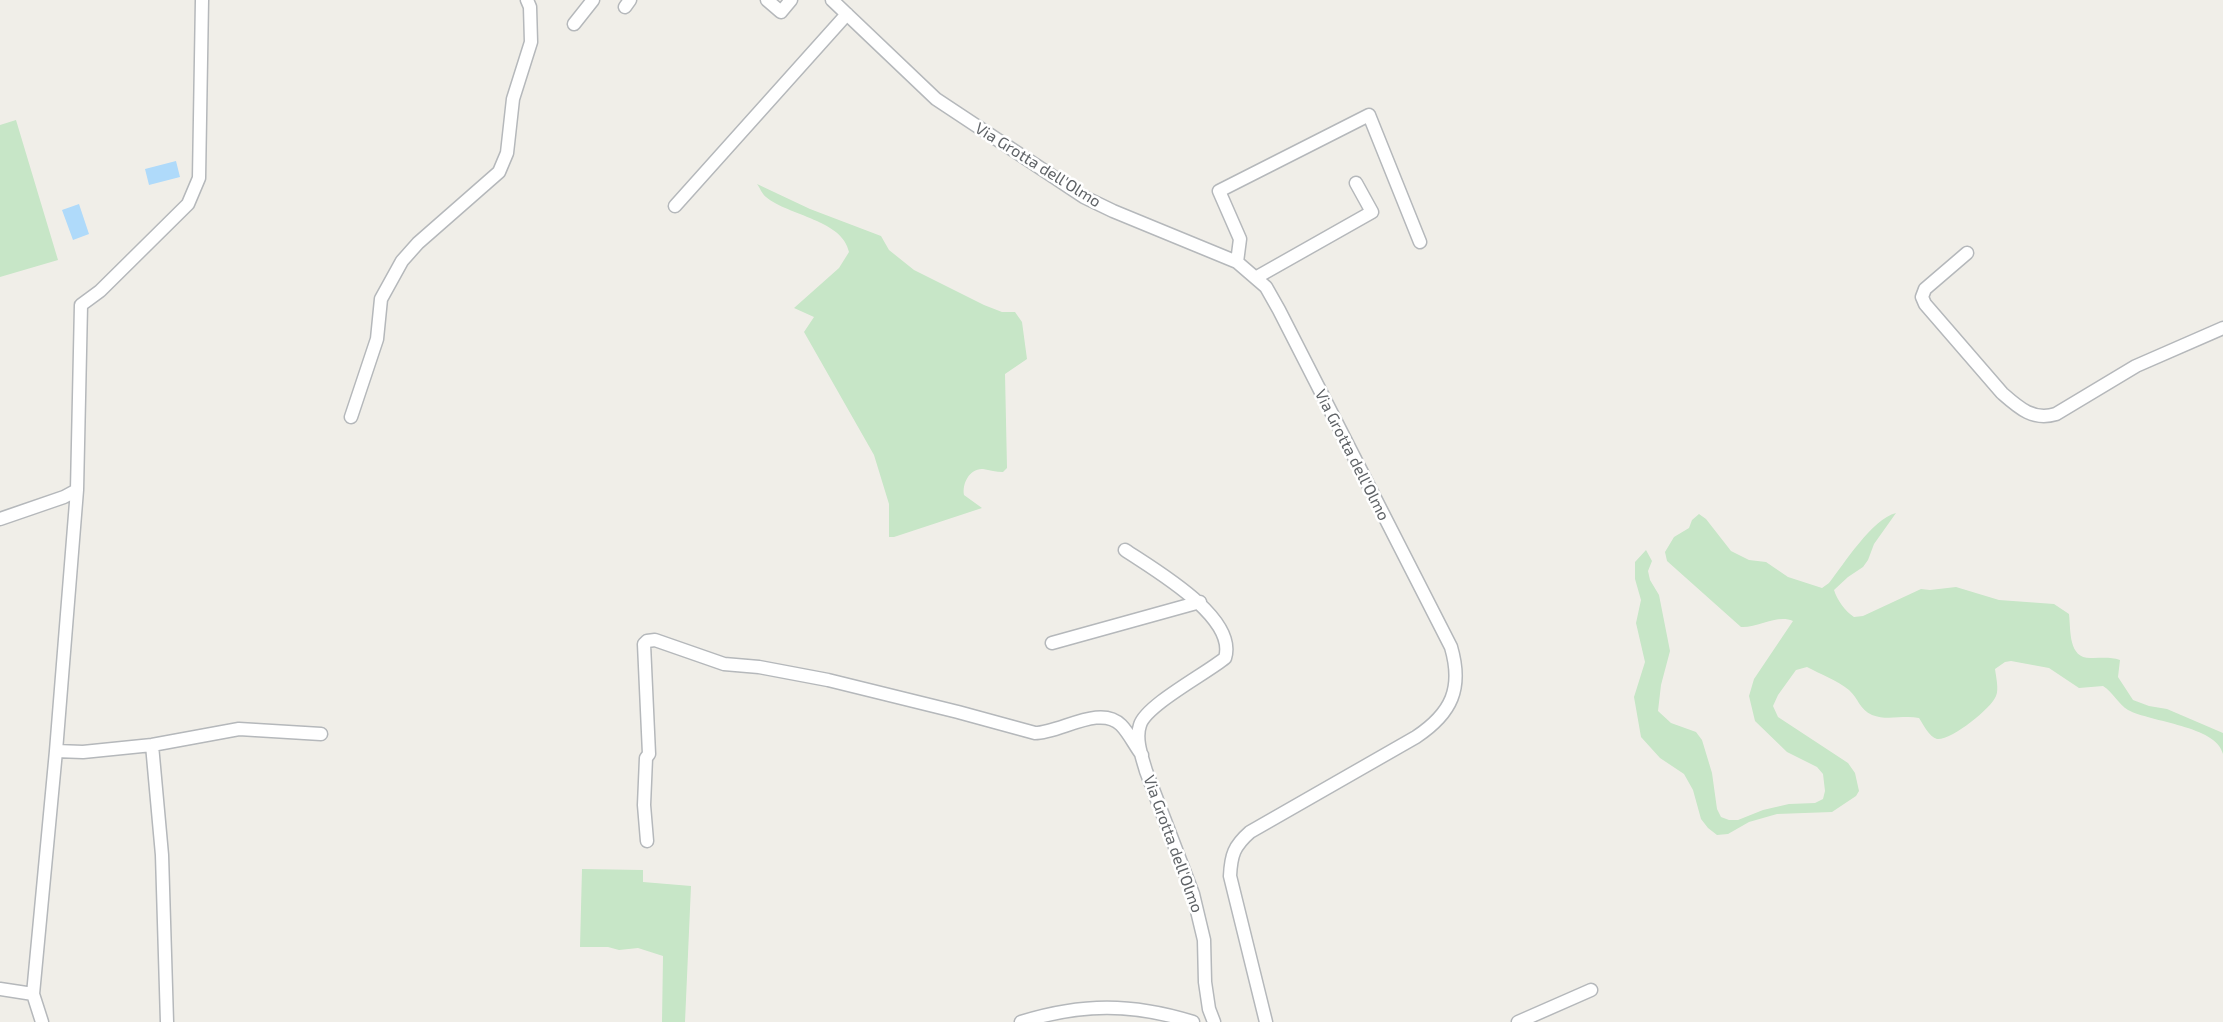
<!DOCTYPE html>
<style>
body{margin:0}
canvas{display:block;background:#f0eee8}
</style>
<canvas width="2223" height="1022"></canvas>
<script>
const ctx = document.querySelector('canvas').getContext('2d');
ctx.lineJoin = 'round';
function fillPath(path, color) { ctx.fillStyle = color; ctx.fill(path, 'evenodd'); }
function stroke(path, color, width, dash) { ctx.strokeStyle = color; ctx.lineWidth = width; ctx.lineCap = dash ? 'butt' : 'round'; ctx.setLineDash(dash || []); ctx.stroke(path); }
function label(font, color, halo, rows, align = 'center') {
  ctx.font = font + ' "Exo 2",sans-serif'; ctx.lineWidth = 5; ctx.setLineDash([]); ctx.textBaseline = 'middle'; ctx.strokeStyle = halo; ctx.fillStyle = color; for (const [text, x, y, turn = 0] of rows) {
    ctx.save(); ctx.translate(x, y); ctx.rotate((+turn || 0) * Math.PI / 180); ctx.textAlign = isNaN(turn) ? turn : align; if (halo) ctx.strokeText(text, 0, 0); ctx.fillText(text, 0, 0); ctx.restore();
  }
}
const green = new Path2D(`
 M16 120 58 260 0 277V125Z
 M757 184 810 209 881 236 889 250 914 270 984 305 1002 312H1015L1022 322 1027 359 1005 374 1007 468 1003 472C996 472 990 470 983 469 970 468 962 483 964 495L982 508 894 537H889V504L874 455 804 332 814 317 794 308 839 268 849 252C843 220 789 216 766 197 762 194 760 188 757 184Z
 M1896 513 1874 544 1868 560 1863 567 1848 577 1834 590C1837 600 1845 611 1854 617L1863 616 1921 589 1930 590 1956 587 1999 600 2054 604 2069 614C2071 632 2068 660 2093 658 2103 658 2111 657 2120 660L2118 677 2133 700 2149 706 2167 709 2223 733V754C2217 726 2150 722 2128 710 2118 704 2113 692 2103 686L2079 688 2049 668 2011 661 2005 662 1995 669C1996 677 1999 689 1996 696 1991 709 1950 741 1937 739 1929 737 1923 724 1919 718 1903 715 1887 721 1872 715 1860 710 1858 698 1849 690 1837 680 1820 674 1807 667L1796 670 1778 695 1773 706 1778 717 1848 763 1855 773 1859 791 1856 796 1832 812 1777 814 1749 822 1728 834 1717 835 1708 828 1701 819 1693 790 1684 774 1660 758 1641 737 1634 697 1645 662 1636 623 1641 600 1635 579V562L1646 550 1652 561 1648 571 1650 580 1659 595 1670 651 1661 685 1658 711 1671 723 1696 732 1702 740 1712 773 1717 809 1721 817 1729 820H1738L1763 810 1789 804 1815 803 1823 799 1825 791 1823 774 1817 767 1787 752 1755 721 1749 696 1754 679 1793 621C1777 614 1758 628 1741 627L1667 561 1665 552 1674 537 1689 528 1692 520 1699 514 1706 519 1731 551 1749 560 1766 562 1788 577 1822 588 1829 583C1844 564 1872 519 1896 513Z
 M582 869 643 870V882L691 886 685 1022H662L663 956 638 948 619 950 608 947H580Z`);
const water = new Path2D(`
 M176 161 180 177 149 185 145 169Z
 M79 204 89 234 73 240 62 210Z`);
const minor = new Path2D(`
 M767 0 781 12 791 0
 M832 0 936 99 1084 197 1113 211 1237 262 1266 287 1279 310 1451 647C1463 688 1452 713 1416 737L1250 832C1234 846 1231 855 1230 876L1266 1022
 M625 7 630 0
 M574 24 593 0
 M675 206 847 14
 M1967 253 1925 289 1922 297 1925 304 2002 393C2019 408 2033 421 2056 414L2136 366 2223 328
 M1237 262 1240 239 1219 191 1369 115 1420 242
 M1257 277 1372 212 1356 183
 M351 417 377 339 381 299 402 261 418 243 499 172 507 153 513 99 531 42 530 7 527 0
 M0 519 64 497 77 490
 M1125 550C1153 569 1238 617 1225 658 1207 673 1146 705 1140 725 1135 739 1142 757 1146 771L1193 894 1204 940 1205 982 1209 1009 1214 1022
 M1052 643 1200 602
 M152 745 162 855 167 1022
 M56 751 83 752 152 745 239 729 321 734
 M647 841 644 805 646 758 649 754 644 644 647 641 655 640 724 664 759 667 828 680 958 712 1035 733C1060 733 1100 704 1121 725 1129 733 1135 746 1142 755
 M0 989 33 994
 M42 1022 33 994 56 751 77 490 81 305 100 291 188 204 199 178 202 0
 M1021 1022C1082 1003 1132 1003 1193 1022
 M1518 1022 1591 990`);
const streetNames = [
 ["Via Grotta dell'Olmo",1038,165,32],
 ["Via Grotta dell'Olmo",1352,455,63],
 ["Via Grotta dell'Olmo",1173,844,70]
];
fillPath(green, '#c7e6c7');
fillPath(water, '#afdafa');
stroke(minor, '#b5b8bb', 15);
stroke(minor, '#fff', 12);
label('16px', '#5f6367', '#fff', streetNames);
</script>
